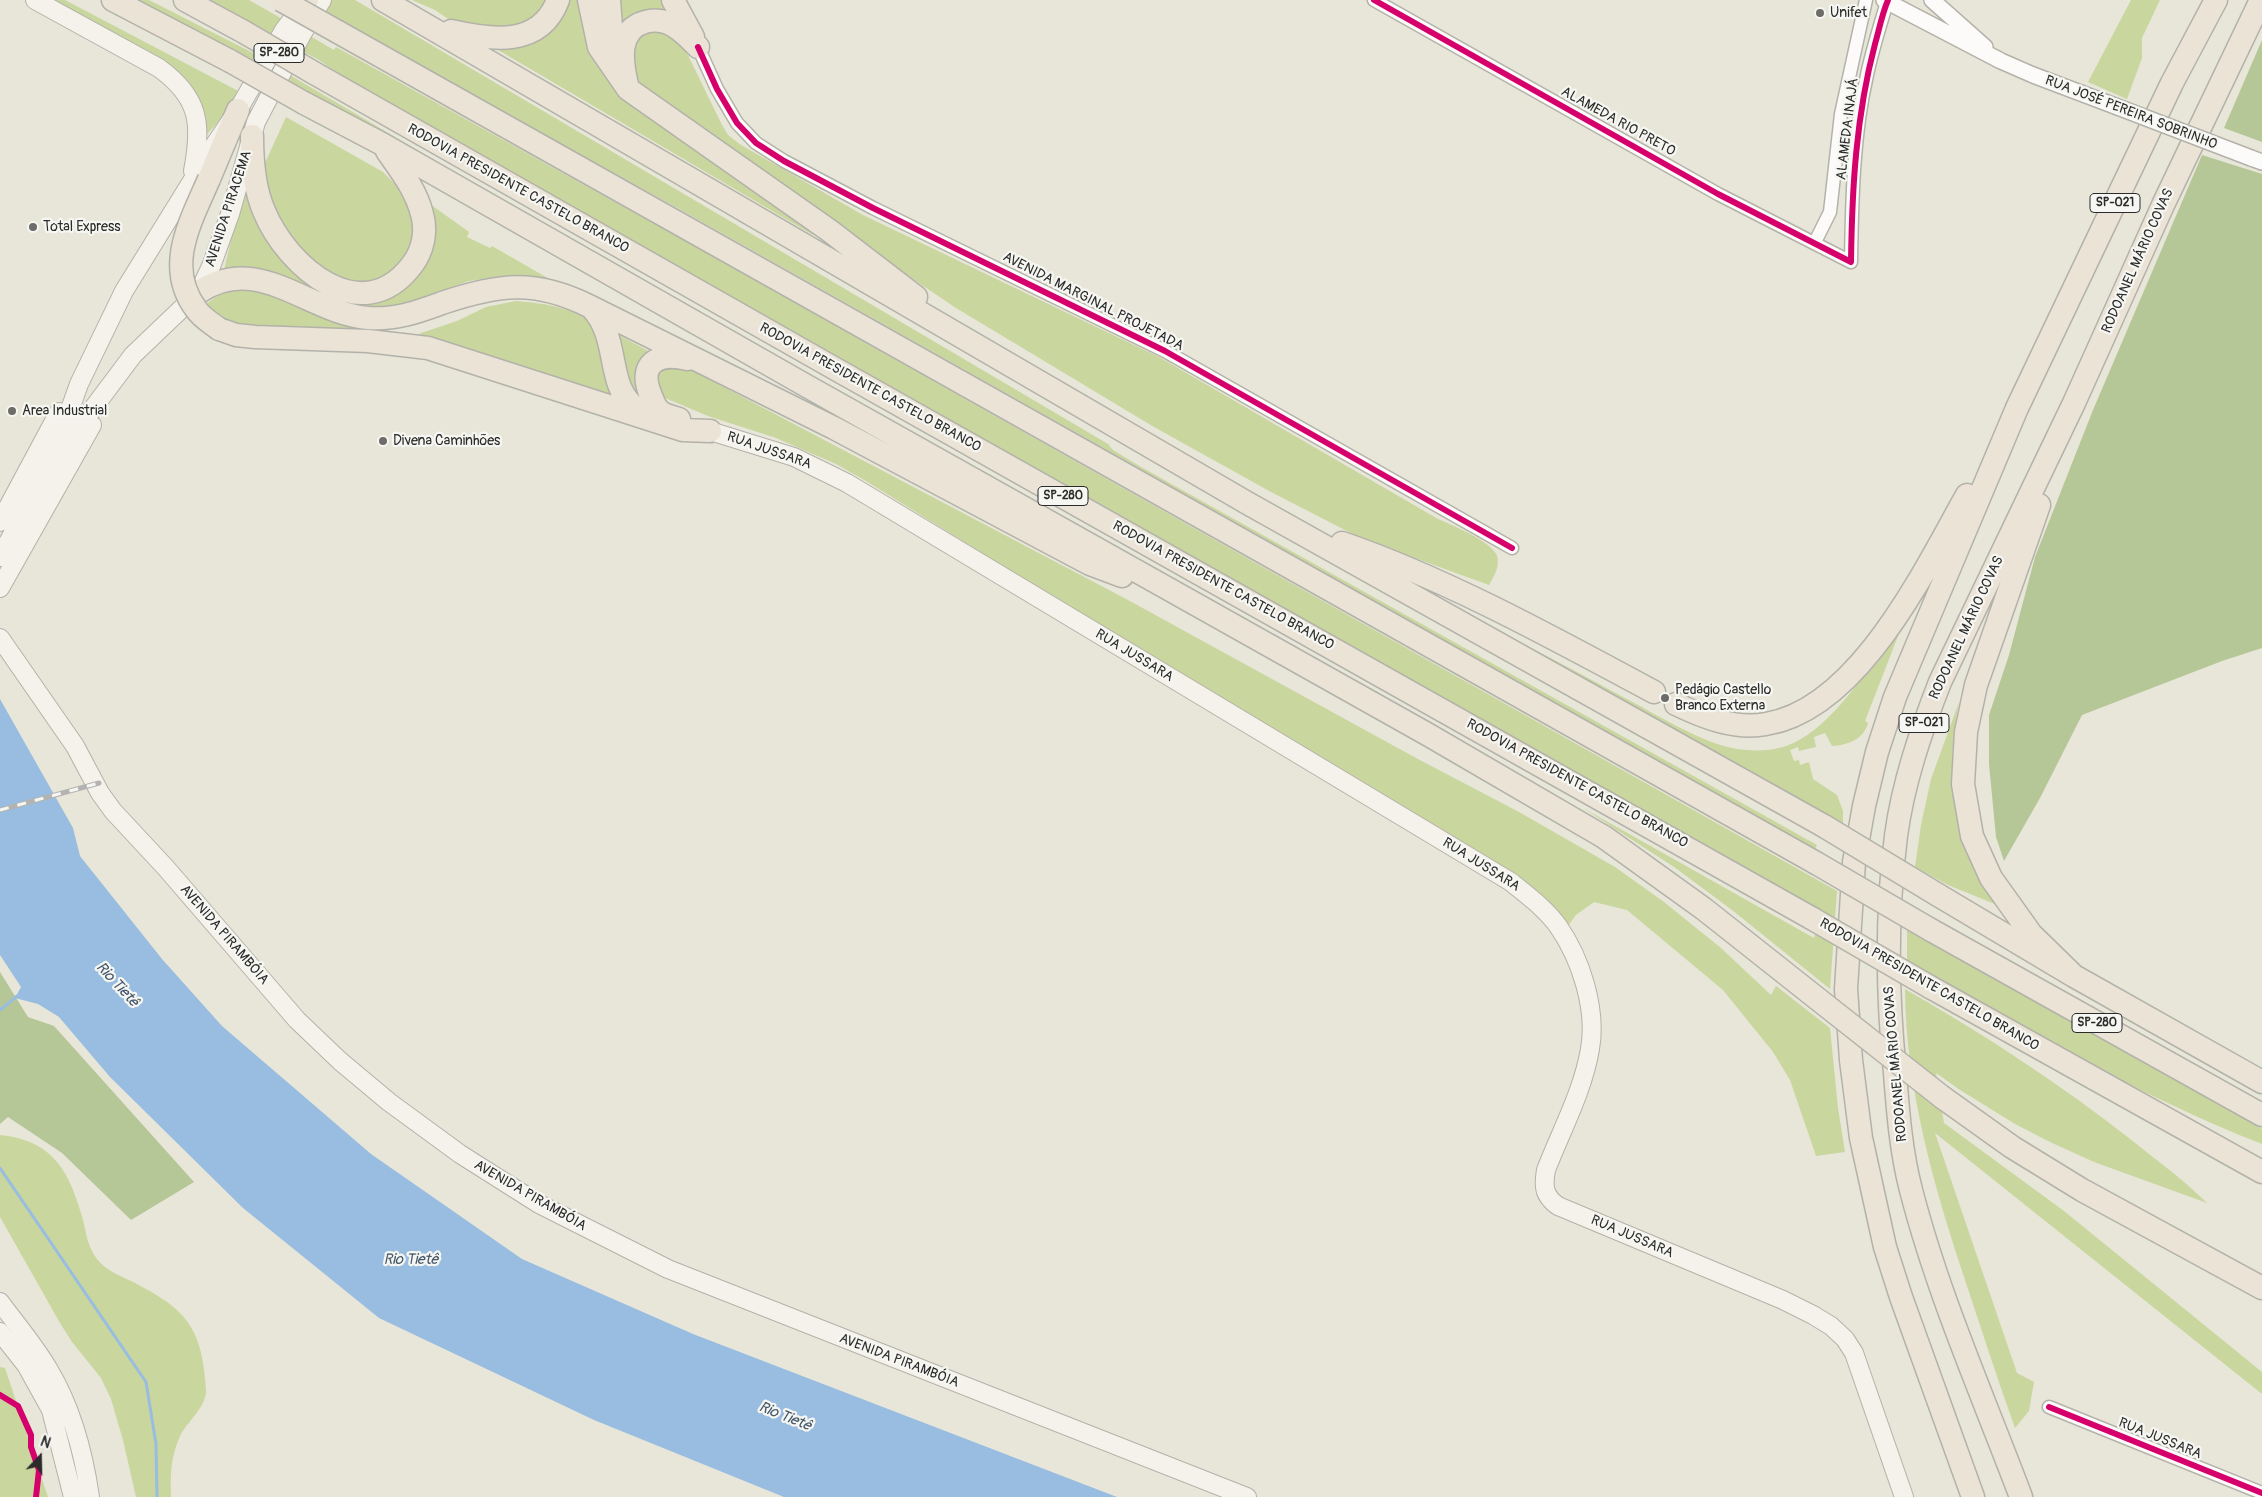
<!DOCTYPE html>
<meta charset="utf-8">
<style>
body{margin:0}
#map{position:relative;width:2262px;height:1497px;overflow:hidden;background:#e8e6d9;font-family:Pangolin,sans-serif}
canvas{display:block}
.north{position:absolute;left:15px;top:1432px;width:50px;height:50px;-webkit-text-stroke:4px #f6f6f2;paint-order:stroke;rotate:21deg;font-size:14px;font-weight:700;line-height:20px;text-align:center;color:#2b2b2b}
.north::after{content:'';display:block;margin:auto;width:18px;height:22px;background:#2b2b2b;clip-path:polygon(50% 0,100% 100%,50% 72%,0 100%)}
</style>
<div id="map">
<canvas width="2262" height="1497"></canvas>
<div class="north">N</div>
</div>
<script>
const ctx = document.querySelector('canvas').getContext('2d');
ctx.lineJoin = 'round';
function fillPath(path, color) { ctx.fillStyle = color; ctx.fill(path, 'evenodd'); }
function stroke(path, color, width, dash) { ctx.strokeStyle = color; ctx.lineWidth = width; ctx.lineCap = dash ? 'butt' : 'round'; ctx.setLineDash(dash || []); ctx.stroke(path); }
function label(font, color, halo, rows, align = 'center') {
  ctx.font = font + ' Pangolin,sans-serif'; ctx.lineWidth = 4.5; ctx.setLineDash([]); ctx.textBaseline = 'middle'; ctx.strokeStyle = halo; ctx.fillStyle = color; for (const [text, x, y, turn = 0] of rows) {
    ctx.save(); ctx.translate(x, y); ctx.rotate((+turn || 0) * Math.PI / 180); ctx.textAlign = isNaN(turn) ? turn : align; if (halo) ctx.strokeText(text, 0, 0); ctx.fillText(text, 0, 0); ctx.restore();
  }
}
const green = new Path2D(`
 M41 0H65L242 93 234 105 207 134 201 104 190 86Z
 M134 0H149L263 58 257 69Z
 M205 0H249L284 20 274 38Z
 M330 0H355L1108 444 1113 450 1141 467 1817 845 1815 849 672 205 358 32 323 12Z
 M412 0H550L524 30 457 25 435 10Z
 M562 0H578C586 38 595 70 623 99L815 234 813 235 493 47Z
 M612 0H665L671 9 620 34Z
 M2131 0H2160L2142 38V58L2127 99 2088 82Z
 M664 27 685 49 722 125 728 135 741 145 863 215 1159 357 1438 519C1452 525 1493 542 1497 556 1500 567 1494 576 1489 585L1409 556 1382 549 1271 492 1154 427 956 308 652 103 636 82 629 44 633 34Z
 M310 36 334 50 336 47 685 241 1837 891 1830 989 1732 910 1674 867 1583 808 1814 938 1821 913 351 83 319 60 302 51Z
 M288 74 436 161 567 242 283 83Z
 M286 117 383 172 398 187 410 207 415 226 412 243 405 258 394 270 379 280 363 284 324 275 289 241 260 174Z
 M245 180 303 274 391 290 430 204 469 232 467 237 490 248 492 246 565 288 527 277 489 278 469 281 394 307 370 309 224 270Z
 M250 286 408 325 384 331 361 333 242 330 202 308C219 293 228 289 250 286Z
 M516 301C541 303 590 308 601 336 609 355 612 378 617 399L417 336 421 333 457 321 486 307Z
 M615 333 652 353 636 384 641 399 634 398Z
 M680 366 699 374 1128 600 1416 758 1519 812 1615 867 1664 902 1721 948 1771 995 1776 986 1830 1028 1838 1108 1845 1152 1816 1156 1790 1080 1773 1052 1723 990 1627 910 1594 902 1576 915 1565 930 1544 902 866 481 836 464 776 438 708 416 665 398 659 393 655 371Z
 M1905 618 1865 721 1868 723C1864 739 1848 745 1832 746L1825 733 1814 737 1816 747 1799 751 1798 747 1790 750 1794 761 1799 760 1800 765 1809 762 1813 779 1837 795 1843 811V827L1485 625C1532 648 1578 672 1623 697 1656 714 1701 743 1737 749 1758 752 1781 751 1799 740 1840 718 1877 655 1905 618Z
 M1959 702C1944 777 1952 842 1997 905L1948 885 1915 867 1921 825 1931 779Z
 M1907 930 2262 1129V1144C2138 1096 2022 1026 1907 961Z
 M1905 989C1985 1035 2062 1085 2134 1142 2159 1162 2185 1181 2207 1203L2094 1162 2050 1142 2015 1124 1960 1090 1936 1073 1944 1123 2064 1211 2262 1372V1394L1935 1133 2017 1373 2034 1382 2029 1411 2015 1428C1997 1378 1981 1328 1964 1277 1933 1183 1906 1089 1905 989Z
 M0 1135C54 1140 70 1173 83 1220 86 1233 88 1248 97 1259 104 1269 120 1276 131 1281 186 1309 202 1326 206 1389 207 1406 189 1420 181 1434 171 1455 170 1474 171 1497H136L123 1440 111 1399 101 1378 72 1342 60 1323 0 1217Z
 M0 1367 5 1368 48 1497H0Z`);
const forest = new Path2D(`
 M2262 40V142L2224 128Z
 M2202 155 2262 174V648L2222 661 2082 715 2040 798 2004 861 1996 837 1989 764V715L2009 655 2035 557 2093 410Z
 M0 972 28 1017 54 1026 194 1182 131 1220 62 1153 8 1117 0 1124Z`);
const water = new Path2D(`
 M0 699 73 828 80 856 162 959 222 1026 371 1154 522 1259 693 1334 1117 1497H784L594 1420 379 1318 243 1208 110 1077 59 1017 38 1004 15 998 21 987 0 955Z`);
const stream = new Path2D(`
 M0 1010 17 996
 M0 1168 146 1382 156 1444 157 1497`);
const minor = new Path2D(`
 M1374 0 1718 194 1851 262C1852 200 1853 136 1867 75 1872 51 1880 26 1887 2
 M698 47 717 89 737 123 756 143 784 161 873 208 1165 351 1512 548
 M1815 242 1830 212 1841 114 1866 0
 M2049 1407 2262 1493`);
const tertiary = new Path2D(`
 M1884 0 2001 61 2033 75 2115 106
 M1932 0 1985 47
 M2251 158 2262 162`);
const secondary = new Path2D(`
 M35 0 159 68C200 98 202 124 193 171
 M710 431 794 457 847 483 1511 882C1528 896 1546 909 1558 926 1581 959 1597 1009 1590 1049 1583 1091 1561 1131 1546 1170 1543 1187 1544 1196 1558 1206L1783 1300 1813 1315 1831 1326 1845 1339 1854 1353 1904 1497
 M61 451 133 355 199 292 212 264 230 214 256 122 301 36 322 0
 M0 522 59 412
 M0 557 51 463 79 384 124 291 213 147 238 110 284 30 306 1
 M0 588 92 425
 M0 638 75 746 100 793 113 811 166 868 297 1020 340 1061 389 1102 460 1154 539 1204 668 1269 1247 1497
 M0 1302C17 1325 35 1346 49 1370 71 1407 84 1455 90 1497
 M0 1332 26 1365 51 1410 73 1497`);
const motorway = new Path2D(`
 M113 0 230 61
 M185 0 244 32
 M306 0H307
 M383 0 1249 504 1824 826
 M589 0 599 47 628 89 830 231 916 297
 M609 0 613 55
 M673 0 693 37
 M451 31C491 40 540 48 558 0
 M338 32 1816 863
 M314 73 832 367 1813 919
 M627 85C622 63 616 30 645 22 652 20 660 20 668 23 679 27 689 38 698 47
 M304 103 382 144 805 385 1427 734 1604 837 1704 909 1819 1000
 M252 136C252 161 254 188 264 211 287 267 362 331 412 265 423 251 427 231 422 214 416 190 401 171 387 151
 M209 179 238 110
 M199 292C259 252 308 313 368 318 395 320 418 312 442 303 498 284 535 279 589 306L834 428 1090 564 1122 576
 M592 308C619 337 607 381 631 404 636 408 642 412 647 416
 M219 329 236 335 255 337 368 341 428 348 683 430 710 431
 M679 419C674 417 666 416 661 412 656 409 653 401 651 396 637 363 658 352 688 359
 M2039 505 1976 685 1966 732 1963 784 1972 836 1991 878 2031 934 2074 976
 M1342 543C1449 580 1555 639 1654 692
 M1676 704C1703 717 1735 730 1766 724 1859 709 1925 569 1967 495
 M1938 895 2074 976 2262 1082
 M1931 930 2262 1115
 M1930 987 2262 1172
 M1942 1097 2012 1147 2082 1190 2262 1288
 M1973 1497 1901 1297 1885 1247 1861 1138 1851 1060 1846 989 1854 862 1864 806 1877 752 1895 697 2017 408 2172 83 2216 0
 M2021 1497C1983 1396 1938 1295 1911 1190 1901 1152 1898 1112 1895 1073 1887 994 1886 915 1896 836 1903 783 1921 731 1940 682L2074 403 2163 205 2261 0`);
const rail = new Path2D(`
 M0 810 99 783`);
const tertiaryBridge = new Path2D(`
 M2115 106 2251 158`);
const motorwayBridge = new Path2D(`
 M281 0 338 32
 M244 32 314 73
 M230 61 304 103
 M209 179C191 221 164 266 196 309 201 317 211 323 219 329
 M1824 826 1938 895
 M1816 863 1931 930
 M1813 919 1930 987
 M1819 1000 1942 1097`);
const cycleway = new Path2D(`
 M1374 0 1718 194 1851 262C1852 188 1856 116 1875 44 1879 30 1882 14 1888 0
 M698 47 717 89 737 123 756 143 784 161 873 208 1165 351 1512 548
 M0 1395 18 1406 31 1435V1447L39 1470 36 1497
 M2049 1407 2262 1493`);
const markers = [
 [1820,13,5,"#6d6c68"],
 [33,227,5,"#6d6c68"],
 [12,411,5,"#6d6c68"],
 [383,441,5,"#6d6c68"],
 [1665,698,5,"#6d6c68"]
];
const shields = [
 [279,53,50],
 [2115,203,50],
 [1063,496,50],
 [1924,723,50],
 [2097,1023,50]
];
const shieldNames = [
 ["SP-280",279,53],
 ["SP-021",2115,203],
 ["SP-280",1063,496],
 ["SP-021",1924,723],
 ["SP-280",2097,1023]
];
const poiNames = [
 ["Unifet",1830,13],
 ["Total Express",43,227],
 ["Area Industrial",22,411],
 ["Divena Caminhões",393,441],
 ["Pedágio Castello",1675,690],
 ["Branco Externa",1675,706]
];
const streetNames = [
 ["RUA JOSÉ PEREIRA SOBRINHO",2131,113,21],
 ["ALAMEDA RIO PRETO",1618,122,29],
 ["ALAMEDA INAJÁ",1848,129,-83],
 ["RODOVIA PRESIDENTE CASTELO BRANCO",518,189,29],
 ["AVENIDA PIRACEMA",229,209,-72],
 ["RODOANEL MÁRIO COVAS",2138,261,-66],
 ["AVENIDA MARGINAL PROJETADA",1093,302,27],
 ["RODOVIA PRESIDENTE CASTELO BRANCO",870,388,29],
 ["RUA JUSSARA",769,451,19],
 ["RODOVIA PRESIDENTE CASTELO BRANCO",1223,586,29],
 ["RODOANEL MÁRIO COVAS",1967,628,-65],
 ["RUA JUSSARA",1134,656,31],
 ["RODOVIA PRESIDENTE CASTELO BRANCO",1577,784,29],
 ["RUA JUSSARA",1481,865,32],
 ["AVENIDA PIRAMBÓIA",224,935,49],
 ["RODOVIA PRESIDENTE CASTELO BRANCO",1929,985,30],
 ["RODOANEL MÁRIO COVAS",1896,1064,-95],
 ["AVENIDA PIRAMBÓIA",530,1196,30],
 ["RUA JUSSARA",1632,1237,23],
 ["AVENIDA PIRAMBÓIA",899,1361,21],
 ["RUA JUSSARA",2160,1439,22]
];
const waterNames = [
 ["Rio Tietê",117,985,47],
 ["Rio Tietê",411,1260],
 ["Rio Tietê",785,1417,22]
];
fillPath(green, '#c9d69e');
fillPath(forest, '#b5c697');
fillPath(water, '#98bde0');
stroke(stream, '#98bde0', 3);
stroke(minor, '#b3b2aa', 15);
stroke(tertiary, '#b3b2aa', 18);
stroke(secondary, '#b3b2aa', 20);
stroke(motorway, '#b3b2aa', 25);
stroke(minor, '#fcfbf9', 12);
stroke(tertiary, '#fcfbf9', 15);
stroke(secondary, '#f5f1eb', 18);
stroke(motorway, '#eae3d6', 22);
stroke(rail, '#b3b3b1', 5);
stroke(rail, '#f6f6f2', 3, [9]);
stroke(tertiaryBridge, '#b3b2aa', 18, []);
stroke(motorwayBridge, '#b3b2aa', 25, []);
stroke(tertiaryBridge, '#fcfbf9', 15);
stroke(motorwayBridge, '#eae3d6', 22);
stroke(cycleway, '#d6006c', 6);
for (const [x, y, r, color] of markers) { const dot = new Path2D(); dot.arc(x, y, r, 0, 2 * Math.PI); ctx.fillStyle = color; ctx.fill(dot); stroke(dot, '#f6f6f2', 2); }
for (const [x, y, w] of shields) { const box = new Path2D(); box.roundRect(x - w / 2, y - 9.5, w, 19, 4); ctx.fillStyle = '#f6f6f2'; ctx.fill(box); stroke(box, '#2b2b2b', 1); }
label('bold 12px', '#2b2b2b', null, shieldNames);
label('14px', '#2b2b2b', '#f6f6f2', poiNames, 'left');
label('14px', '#2b2b2b', '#f6f6f2', streetNames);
label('italic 15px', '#45586b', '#f6f6f2', waterNames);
</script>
